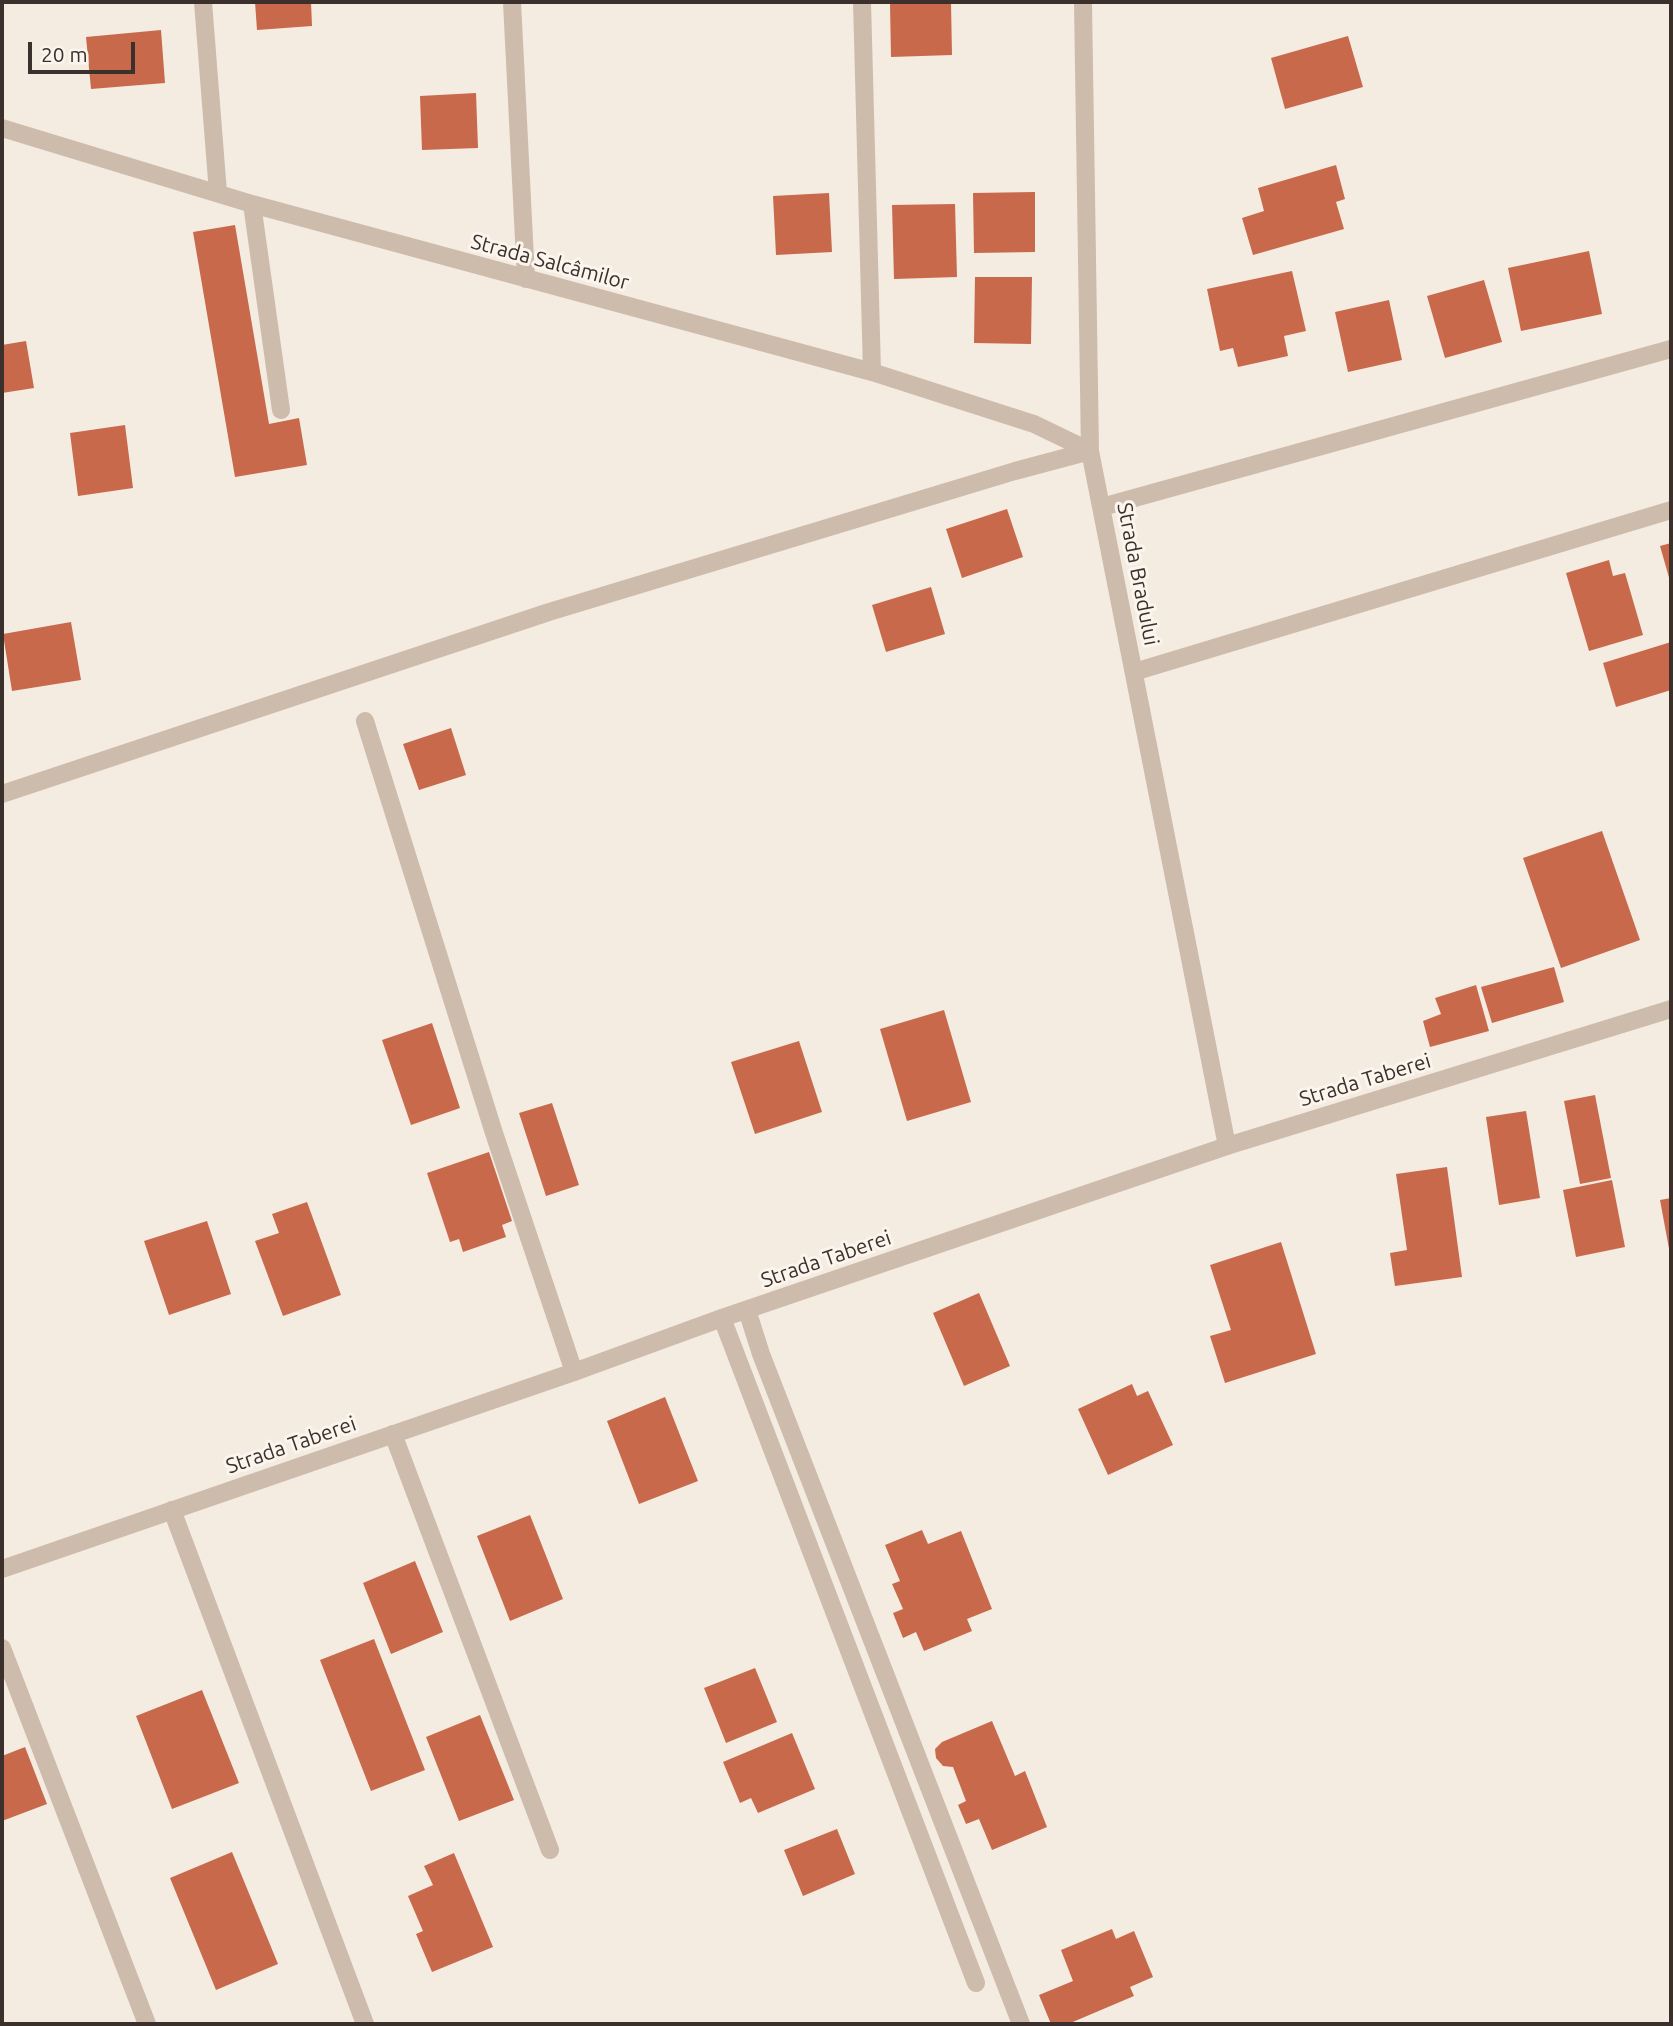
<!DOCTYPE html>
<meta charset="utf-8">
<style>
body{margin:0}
#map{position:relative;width:1673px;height:2026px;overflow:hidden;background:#f4ebe1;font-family:Ubuntu,sans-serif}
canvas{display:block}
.frame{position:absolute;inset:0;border:4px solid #3b302b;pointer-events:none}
.scale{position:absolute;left:28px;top:42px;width:107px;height:32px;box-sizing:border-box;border:4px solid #3b302b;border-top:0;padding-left:9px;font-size:21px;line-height:24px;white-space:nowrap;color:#3b302b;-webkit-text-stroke:5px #fbf5ee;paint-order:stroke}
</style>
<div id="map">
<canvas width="1673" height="2026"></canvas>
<div class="frame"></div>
<div class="scale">20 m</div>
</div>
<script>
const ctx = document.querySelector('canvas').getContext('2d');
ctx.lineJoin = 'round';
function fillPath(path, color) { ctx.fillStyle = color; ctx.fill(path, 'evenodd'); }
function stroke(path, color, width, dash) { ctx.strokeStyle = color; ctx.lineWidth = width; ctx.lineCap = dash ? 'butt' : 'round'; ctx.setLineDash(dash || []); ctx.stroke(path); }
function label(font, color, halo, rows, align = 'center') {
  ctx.font = font + ' Ubuntu,sans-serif'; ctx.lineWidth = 6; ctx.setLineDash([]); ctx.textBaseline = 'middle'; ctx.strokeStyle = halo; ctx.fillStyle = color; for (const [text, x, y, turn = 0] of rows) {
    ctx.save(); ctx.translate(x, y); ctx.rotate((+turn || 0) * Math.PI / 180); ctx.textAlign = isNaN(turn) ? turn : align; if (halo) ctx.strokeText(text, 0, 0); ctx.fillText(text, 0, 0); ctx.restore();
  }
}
const building = new Path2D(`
 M255 2H311L312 26 257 30Z
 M951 3 952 55 891 57 890 4Z
 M161 30 165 83 91 89 86 37Z
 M1348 36 1363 87 1285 109 1271 58Z
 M476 93 478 148 422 150 420 96Z
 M1336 165 1345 199 1336 202 1344 229 1253 255 1242 218 1264 211 1258 188Z
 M1035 192V252L974 253 973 193Z
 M829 193 832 252 776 255 773 196Z
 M955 204 957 277 894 279 892 205Z
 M235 225 269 424 299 418 307 465 235 477 193 232Z
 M1589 251 1602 314 1521 331 1508 268Z
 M1292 271 1306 331 1284 336 1288 356 1238 367 1233 348 1220 351 1207 289Z
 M975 277H1032L1031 344 974 343Z
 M1484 280 1502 342 1445 358 1427 296Z
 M1389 300 1402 360 1348 372 1335 312Z
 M26 341 34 388 2 393V345Z
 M125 425 133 488 78 496 70 433Z
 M1007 509 1023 557 962 578 946 529Z
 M1671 543V581H1670L1660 546Z
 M1609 560 1613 576 1625 573 1643 635 1589 651 1566 573Z
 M931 587 945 634 886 652 872 605Z
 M71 622 81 680 12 691 3 634Z
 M1671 642V690L1616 707 1603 663Z
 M451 728 466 775 419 790 403 744Z
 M1602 831 1640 940 1561 968 1523 858Z
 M1554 967 1564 1002 1492 1023 1481 987Z
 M1476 985 1489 1031 1430 1047 1423 1021 1441 1014 1435 998Z
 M944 1010 971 1102 907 1121 880 1029Z
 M432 1023 460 1108 411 1125 382 1040Z
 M799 1041 822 1112 755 1134 731 1062Z
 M1595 1095 1611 1178 1580 1184 1564 1101Z
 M552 1103 579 1185 546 1196 519 1113Z
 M1526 1111 1540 1198 1499 1205 1486 1117Z
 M489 1152 512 1221 502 1225 506 1237 463 1252 459 1239 450 1242 427 1173Z
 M1447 1167 1462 1277 1395 1286 1390 1253 1407 1250 1396 1174Z
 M1612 1180 1625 1247 1576 1257 1563 1190Z
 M1671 1198V1253L1670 1254 1660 1200Z
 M307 1202 341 1295 283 1316 255 1241 279 1233 272 1214Z
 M207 1221 231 1294 169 1315 144 1241Z
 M1281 1242 1316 1354 1225 1383 1210 1336 1231 1330 1210 1265Z
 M979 1293 1010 1366 964 1386 933 1313Z
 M1132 1384 1137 1396 1148 1391 1173 1445 1108 1475 1078 1409Z
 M665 1397 698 1481 639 1504 607 1421Z
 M530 1515 563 1599 510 1621 477 1536Z
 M922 1530 928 1544 961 1531 992 1609 967 1619 972 1631 924 1651 916 1632 903 1638 893 1613 903 1609 892 1584 900 1581 885 1545Z
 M415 1561 443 1632 391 1654 363 1583Z
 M374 1639 425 1770 371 1791 320 1660Z
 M755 1668 777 1722 726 1743 704 1688Z
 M202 1690 239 1783 172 1809 136 1716Z
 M480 1715 514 1800 459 1821 426 1737Z
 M992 1721 1015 1776 1025 1771 1047 1827 992 1850 979 1819 966 1824 958 1805 966 1801 953 1767 943 1766 936 1758 935 1749 942 1742Z
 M792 1733 815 1789 758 1813 751 1798 740 1803 723 1762Z
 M25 1747 47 1804 2 1821V1756Z
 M837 1829 855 1874 803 1896 784 1850Z
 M232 1852 278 1964 216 1990 170 1878Z
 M454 1853 493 1947 432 1972 416 1934 423 1931 408 1896 433 1885 424 1866Z
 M1112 1929 1116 1939 1134 1931 1153 1977 1130 1987 1134 1996 1068 2024H1051L1039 1995 1073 1981 1061 1950Z`);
const minor = new Path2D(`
 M203 2 218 193
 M512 2 526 279
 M862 2 872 372
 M1083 2 1090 451 1227 1146
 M2 128 252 204 872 372 1034 424 1090 451
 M252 204 281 410
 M1102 507 1671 349
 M1134 672 1671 510
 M365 721 494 1133 574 1372
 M2 794 549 612 1015 471 1090 451
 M747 1310 761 1354 1021 2024
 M722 1318 976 1983
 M393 1434 550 1850
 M172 1510 365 2024
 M2 1648 147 2024`);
const tertiary = new Path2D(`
 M2 1569 574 1372 722 1318 1227 1146 1671 1009`);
const streetNames = [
 ["Strada Salcâmilor",550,262,15],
 ["Strada Bradului",1138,574,79],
 ["Strada Taberei",1365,1080,-17],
 ["Strada Taberei",826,1259,-19],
 ["Strada Taberei",291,1445,-19]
];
fillPath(building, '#c8694b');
stroke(minor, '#cdbbac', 18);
stroke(tertiary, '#cdbbac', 18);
label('21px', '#3b302b', '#fbf5ee', streetNames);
</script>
